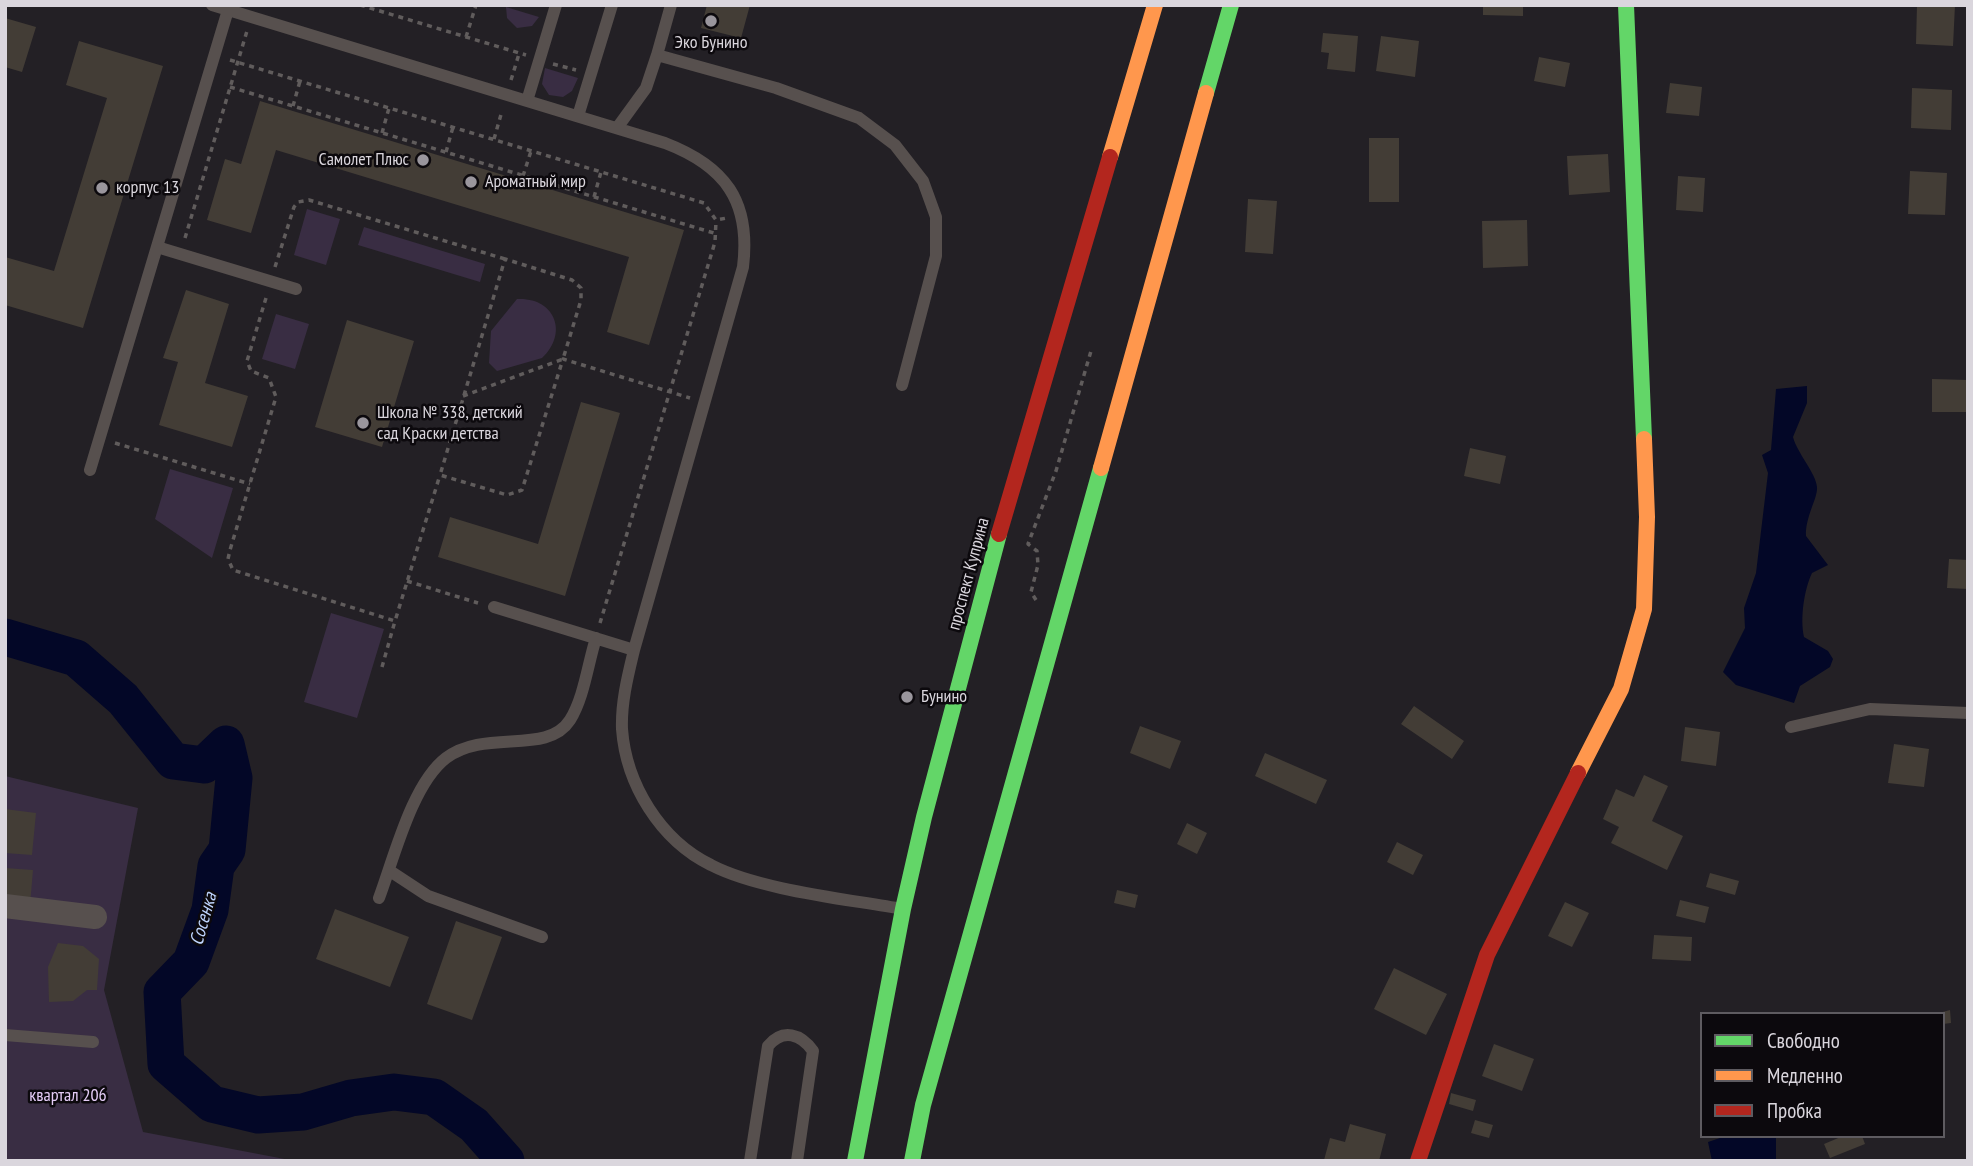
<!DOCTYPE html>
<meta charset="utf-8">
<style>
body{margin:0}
#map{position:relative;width:1973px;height:1166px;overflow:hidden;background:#232025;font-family:"PT Sans Narrow",sans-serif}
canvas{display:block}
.frame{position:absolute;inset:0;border:7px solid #dad6dd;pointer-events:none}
.legend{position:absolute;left:1700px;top:1012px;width:245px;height:126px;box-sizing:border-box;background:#0c090d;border:2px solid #5e5b60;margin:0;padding:9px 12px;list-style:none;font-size:21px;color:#dad6dd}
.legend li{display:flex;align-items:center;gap:14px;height:35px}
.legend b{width:35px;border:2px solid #5e5b60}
</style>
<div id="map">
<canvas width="1973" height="1166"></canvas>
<div class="frame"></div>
<ul class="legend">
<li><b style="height:9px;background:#63d668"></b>Свободно</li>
<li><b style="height:9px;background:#ff974d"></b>Медленно</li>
<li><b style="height:9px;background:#b3261e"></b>Пробка</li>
</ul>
</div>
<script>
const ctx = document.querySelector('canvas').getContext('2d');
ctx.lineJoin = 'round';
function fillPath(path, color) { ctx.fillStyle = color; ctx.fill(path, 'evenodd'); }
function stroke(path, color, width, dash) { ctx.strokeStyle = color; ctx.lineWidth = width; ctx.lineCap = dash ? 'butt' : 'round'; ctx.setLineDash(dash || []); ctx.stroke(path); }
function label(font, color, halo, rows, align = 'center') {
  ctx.font = font + ' "PT Sans Narrow",sans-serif'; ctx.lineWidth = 5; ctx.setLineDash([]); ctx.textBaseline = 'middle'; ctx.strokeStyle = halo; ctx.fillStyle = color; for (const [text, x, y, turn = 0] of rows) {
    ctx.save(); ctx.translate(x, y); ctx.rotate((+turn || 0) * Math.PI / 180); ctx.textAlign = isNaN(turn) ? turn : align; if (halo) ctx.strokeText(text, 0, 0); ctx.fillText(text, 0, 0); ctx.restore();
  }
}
const green = new Path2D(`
 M506 7 539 17 532 26 517 28 507 18Z
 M545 68 578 78 572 91 563 97 549 95 542 84Z
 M307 209 340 219 326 265 294 255Z
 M364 227 485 264 480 282 358 245Z
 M517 299C555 297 569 333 542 358L497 371 489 363 491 331Z
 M276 314 309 324 295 369 262 359Z
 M170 469 233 488 212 558 155 519Z
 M331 613 384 629 357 718 304 702Z
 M5 776 138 808 104 990 143 1132 295 1161H5Z`);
const water = new Path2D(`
 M1807 386V403L1793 437C1797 453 1816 473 1817 487 1818 498 1805 517 1806 536L1828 565 1812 573C1804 590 1800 618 1804 637L1828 651 1833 659 1830 667 1800 686 1794 703 1736 685 1723 672 1745 628 1744 608 1756 573 1768 473 1762 455 1771 450 1776 389Z
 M1726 1136H1776V1161H1712L1708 1142Z`);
const river = new Path2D(`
 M5 637 76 658 123 699 173 761 204 765 226 744 234 778 227 850 216 866 210 910 191 962 162 992 166 1064 212 1104 258 1115 303 1112 351 1098 394 1092 434 1097 474 1125 506 1161`);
const building = new Path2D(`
 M707 5H750L741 38 701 28Z
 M1483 5H1523V16L1483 15Z
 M1917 5H1955L1953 46 1916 44Z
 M5 18 36 27 22 72 5 67Z
 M1323 33 1358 36 1355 72 1327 69 1329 53 1321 52Z
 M1381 36 1419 41 1415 77 1376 71Z
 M79 41 163 66 83 328 5 305V257L54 271 107 98 66 85Z
 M1539 57 1570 63 1565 87 1534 81Z
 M1670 83 1702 87 1699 116 1666 113Z
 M1912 88 1952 90 1951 130 1911 128Z
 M260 101 684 230 649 345 607 332 629 257 276 150 251 233 207 220 225 159 241 164Z
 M1369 138H1399V202H1369Z
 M1608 154 1610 192 1569 195 1567 156Z
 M1910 171 1947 173 1945 215 1908 214Z
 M1678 176 1705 178 1703 212 1676 210Z
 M1248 199 1277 201 1273 254 1245 252Z
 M1527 220 1528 266 1483 268 1482 221Z
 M186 290 229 304 205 383 248 396 232 447 159 425 178 362 163 358Z
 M347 320 414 341 382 447 315 427Z
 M1932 379 1968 380V412H1932Z
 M581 402 620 413 565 596 438 557 450 517 538 544Z
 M1470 448 1506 456 1500 484 1464 476Z
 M1949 559 1968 560V589L1947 588Z
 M1414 706 1464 741 1452 759 1401 724Z
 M1140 726 1181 741 1170 769 1130 753Z
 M1685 727 1720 732 1716 766 1681 761Z
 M1894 744 1929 749 1924 787 1888 783Z
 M1265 753 1327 780 1316 804 1255 776Z
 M1644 775 1668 786 1652 821 1683 836 1667 870 1611 843 1619 827 1603 819 1616 789 1634 797Z
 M5 809 36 813 32 855 5 853Z
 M1187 823 1207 833 1197 854 1177 844Z
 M1397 842 1423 855 1413 875 1387 862Z
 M5 868 33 870 30 905 5 903Z
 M1710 873 1739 881 1735 895 1706 887Z
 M1117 890 1138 895 1135 908 1114 903Z
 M1680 900 1709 907 1705 923 1676 916Z
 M1565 902 1589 913 1572 947 1548 936Z
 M335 909 409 937 390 987 316 959Z
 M456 921 502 937 472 1020 427 1004Z
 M1654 935 1692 937 1691 961 1652 959Z
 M58 943 83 946 99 959 97 990H87L73 1001 49 1002 48 967Z
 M1394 968 1447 994 1426 1035 1374 1009Z
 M1950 1010 1951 1023 1943 1024V1014H1935Z
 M1494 1044 1534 1059 1522 1091 1482 1076Z
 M1451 1093 1476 1100 1473 1111 1449 1104Z
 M1475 1120 1493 1125 1489 1138 1471 1133Z
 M1350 1124 1386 1134 1379 1161 1324 1160 1330 1138 1345 1142Z
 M1843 1136H1862L1865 1144 1830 1158 1824 1144Z`);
const path = new Path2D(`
 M360 5 526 55
 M466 37 476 5
 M230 60 704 203 716 220 727 218
 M553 64 576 70
 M511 80 519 54
 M230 87 717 234
 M293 106 300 81
 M382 133 389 108
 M494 139 502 111
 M446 152 453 127
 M523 176 531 151
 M594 197 601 172
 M185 238 247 31
 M275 267 294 207 298 202 309 200 505 259
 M266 298 247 361 251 371 269 378 276 397 230 550 228 559 233 570 395 621 440 475
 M463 396 563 359 581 300V288L572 280 505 259 440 475 507 495 522 490 563 359 690 398
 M115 443 250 484
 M407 581 478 603
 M1036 600 1031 592 1038 565 1037 551 1028 544 1056 471 1091 351
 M600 623 715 242 716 221
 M382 667 395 621`);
const lane = new Path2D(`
 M212 5 665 143C725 166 751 201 743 267L634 650C628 675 621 702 622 729 626 784 660 840 711 865 759 890 847 899 902 909
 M671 5 657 55 776 88 859 118 895 145 923 181 936 217V256L902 385
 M527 101 556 5
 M578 116 612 5
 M617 128 646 88 657 55
 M157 247 296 289
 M90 470 228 10
 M494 607 634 650
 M1791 727 1870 709 1968 713
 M390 871 428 896 542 937
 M379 898C394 858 412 784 446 758 486 728 547 756 570 720 584 698 588 663 596 638
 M5 1035 93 1042
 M750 1161 768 1046C783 1028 801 1034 813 1051L797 1161`);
const street = new Path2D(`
 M5 906 95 917`);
const fast = new Path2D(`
 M1626 5 1644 439
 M1206 93 1231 5
 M855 1161 903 909 924 817 999 534
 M912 1161 923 1105 1101 468`);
const slow = new Path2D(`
 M1110 157 1155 5
 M1101 468 1206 93
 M1578 773 1621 689 1644 609 1647 517 1644 439`);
const jam = new Path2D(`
 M999 534 1110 157
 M1418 1161 1487 955 1578 773`);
const markers = [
 [711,21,7,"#9a969d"],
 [423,160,7,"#9a969d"],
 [471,182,7,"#9a969d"],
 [102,188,7,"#9a969d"],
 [363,423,7,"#9a969d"],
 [907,697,7,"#9a969d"]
];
const poiNames = [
 ["Эко Бунино",711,43,"center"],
 ["Самолет Плюс",409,160,"right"],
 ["Ароматный мир",485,182],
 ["корпус 13",116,188],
 ["Школа № 338, детский",377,413],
 ["сад Краски детства",377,434],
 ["Бунино",921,697]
];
const streetNames = [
 ["проспект Куприна",969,574,-75]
];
const parkNames = [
 ["квартал 206",68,1096]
];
const waterNames = [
 ["Сосенка",204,919,-74]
];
fillPath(green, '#392d43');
fillPath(water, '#030727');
stroke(river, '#030727', 37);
fillPath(building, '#433d36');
stroke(path, '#605c5c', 3.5, [5, 5]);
stroke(lane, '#57504e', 12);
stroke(street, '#57504e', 24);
stroke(fast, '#63d668', 16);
stroke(slow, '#ff974d', 16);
stroke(jam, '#b3261e', 16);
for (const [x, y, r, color] of markers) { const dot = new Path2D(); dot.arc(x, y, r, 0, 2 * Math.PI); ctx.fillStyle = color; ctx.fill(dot); stroke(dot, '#0c090d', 2.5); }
label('18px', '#dad6dd', '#0c090d', poiNames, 'left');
label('18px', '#dad6dd', '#0c090d', streetNames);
label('18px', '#e4ccf6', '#0c090d', parkNames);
label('italic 19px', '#bfd5fe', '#0c090d', waterNames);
</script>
